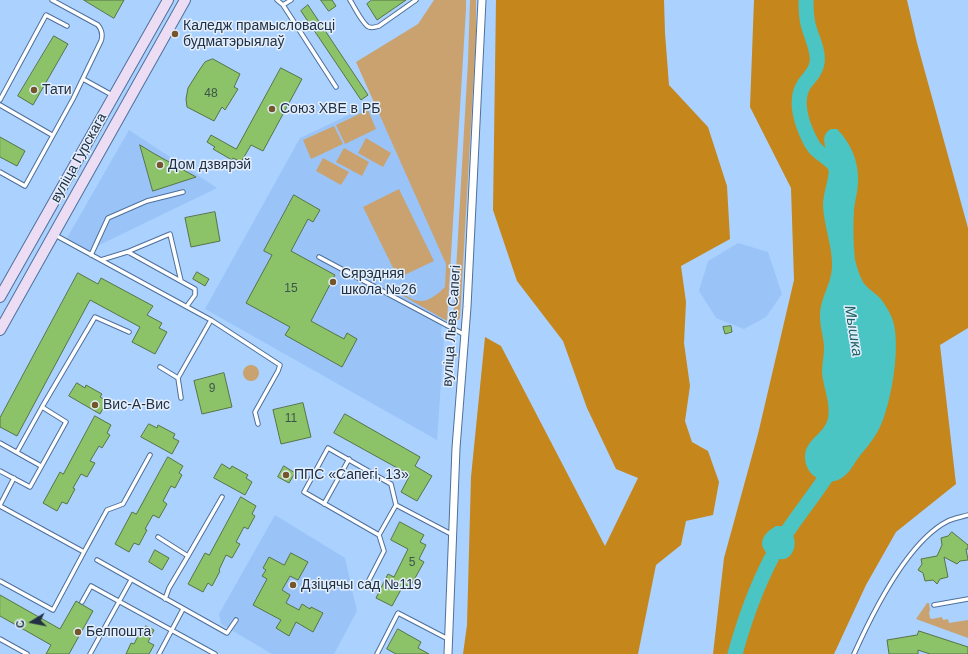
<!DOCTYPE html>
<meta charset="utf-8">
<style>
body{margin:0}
#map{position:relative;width:968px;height:654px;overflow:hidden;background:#abd1ff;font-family:Arial,sans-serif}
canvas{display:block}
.north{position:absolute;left:12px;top:602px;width:40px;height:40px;-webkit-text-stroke:3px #e4effe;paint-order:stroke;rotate:260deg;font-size:11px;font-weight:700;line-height:16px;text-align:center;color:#213042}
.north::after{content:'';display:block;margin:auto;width:14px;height:18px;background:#213042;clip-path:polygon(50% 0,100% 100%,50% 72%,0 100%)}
</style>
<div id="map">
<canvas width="968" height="654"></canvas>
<div class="north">С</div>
</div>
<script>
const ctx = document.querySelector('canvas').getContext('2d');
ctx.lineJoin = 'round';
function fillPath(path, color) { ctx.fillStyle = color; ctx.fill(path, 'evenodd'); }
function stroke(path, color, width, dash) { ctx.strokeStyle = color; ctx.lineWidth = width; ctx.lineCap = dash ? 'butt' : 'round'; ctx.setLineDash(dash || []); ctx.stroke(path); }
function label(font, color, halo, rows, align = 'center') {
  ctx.font = font + ' Arial,sans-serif'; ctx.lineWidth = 3; ctx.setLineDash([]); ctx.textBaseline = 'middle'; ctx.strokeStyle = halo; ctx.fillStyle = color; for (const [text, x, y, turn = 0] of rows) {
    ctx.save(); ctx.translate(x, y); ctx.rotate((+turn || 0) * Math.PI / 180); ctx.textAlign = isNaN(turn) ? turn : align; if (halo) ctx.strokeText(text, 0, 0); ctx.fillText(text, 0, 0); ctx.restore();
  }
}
const built = new Path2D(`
 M374 103 448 261 444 316 442 322 441 336 444 339 437 440 205 309 300 138Z
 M129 130 217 188 87 251 67 238Z
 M738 243 768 252 782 294 766 317 744 329 716 318 699 291 708 261Z
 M275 515 345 558 357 611 334 654H272L221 624 219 614Z`);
const green = new Path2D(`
 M434 0H466V9L447 321 393 290 394 285C414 305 425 307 445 287L446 264 356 62 418 24Z
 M470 0H476V36L460 318 456 322 453 323 468 61Z
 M368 110 376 129 345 144 336 125Z
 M334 126 343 144 311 159 303 140Z
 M366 138 391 153 383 167 358 153Z
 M344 148 369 162 362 176 336 162Z
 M323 158 349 172 341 185 316 171Z
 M399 189 434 261 398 278 363 207Z
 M243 373a8 8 0 1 1 16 0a8 8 0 1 1-16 0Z
 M927 603H929L930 610 929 612 930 618 932 619 942 617 943 620 948 619 949 623 968 620V638L916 619Z`);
const forest = new Path2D(`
 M496 0H664L665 33 669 85 708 127 727 186 730 239 681 266 686 302 684 343 690 386 685 421 692 442 708 451 719 482 713 515 686 521 681 545 656 565 638 654H463L467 625 471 477 485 337 501 346 605 546 638 478 616 469 587 408 563 341 517 281 493 210Z
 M754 0H907L917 43 968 228V328L940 345 956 484 896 532 866 585 834 654H713L724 558 758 434 794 280 791 188 750 107Z`);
const water = new Path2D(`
 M831 129H837C851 143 859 162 858 182 858 191 855 200 854 209 853 226 853 243 855 260 857 267 859 275 863 282 867 288 875 293 880 298 885 304 889 311 892 318 902 343 891 406 879 429 873 441 864 450 856 461 851 469 847 476 838 480 822 486 805 474 805 457 805 439 825 434 828 418 831 403 823 387 822 372 822 364 824 356 824 348 824 338 820 328 820 317 819 300 831 285 832 268 833 247 824 227 823 206 823 192 830 178 829 164 829 151 817 137 831 129Z
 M776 526C805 524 798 572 771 556 755 546 763 533 776 526Z`);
const river = new Path2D(`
 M806 0C806 8 806 16 808 24 811 37 819 50 817 63 816 71 810 77 805 83 796 96 799 111 803 124 806 132 809 140 814 147 821 157 840 161 836 176
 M735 654C746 614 760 576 781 541 798 514 819 490 835 463`);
const building = new Path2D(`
 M84 0H124L114 18Z
 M321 0H332L336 6 329 11Z
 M372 0H406L377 20 367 4Z
 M308 5 368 95 361 100 301 11Z
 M54 36 68 44 33 105 18 96Z
 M213 59 240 74 234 87 238 89 225 110 222 107 214 121 187 107 186 99 188 88 200 69 205 62Z
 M281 68 302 79 263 151 251 145 241 162 233 158 232 160 213 149 215 147 207 142 211 135 236 149Z
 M0 137 25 151 17 166 0 157Z
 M140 145 153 153 196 177 153 191Z
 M294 195 320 210 313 222 308 219 291 251 335 275 311 321 344 339 347 333 357 339 342 367 285 335 290 327 246 303 272 255 264 251Z
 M215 212 220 241 191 247 185 218Z
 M197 272 209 279 205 286 193 279Z
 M78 273 98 284 101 278 153 306 147 315 162 323 159 328 167 332 155 354 132 342 140 327 90 300 17 436 0 427V418Z
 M731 326 732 332 725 334 723 327Z
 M224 373 232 407 202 414 194 381Z
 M77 383 85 388 86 385 102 394 100 397 107 401 100 414 69 396Z
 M303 403 311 437 281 444 273 410Z
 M345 414 420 457 415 466 432 476 417 501 401 492 410 475 334 433Z
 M95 416 111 425 107 433 110 435 102 448 99 446 90 461 95 463 87 477 81 474 73 488 75 489 67 504 62 502 57 511 43 503 60 472 63 474Z
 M149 424 157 428 158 425 175 434 173 438 179 441 172 454 141 437Z
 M168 457 183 466 179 473 182 475 175 488 171 486 163 501 167 504 159 518 153 515 145 529 147 530 139 545 134 543 129 552 115 544 132 512 136 514Z
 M222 464 230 469 232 466 248 475 246 478 252 482 245 495 214 478Z
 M284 466 295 473 289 483 278 477Z
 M241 497 256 506 252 514 255 516 248 529 244 527 236 542 240 544 232 558 226 555 219 570 220 571 212 586 208 583 203 592 188 584 205 553 209 555Z
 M400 522 424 535 420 542 426 545 419 559 424 562 410 587 404 584 392 606 376 598 388 574 394 577 408 549 391 540Z
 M952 532 968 545V549H966L968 560 960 561 957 564 944 557 948 577 940 579 937 584 933 580 925 581 923 573 918 570 922 564 921 559 937 556 942 545 941 538 948 536Z
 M155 550 169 558 162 570 149 562Z
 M291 553 308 562 298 580 290 576 282 590 290 595 286 603 299 610 302 604 310 609 311 607 323 613 313 632 296 622 289 636 276 628 281 620 253 605 267 579 262 576 266 570 263 568 269 557 284 565Z
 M0 595 60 629 76 601 93 611 69 654H46L51 645 0 616Z
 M146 626 154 630 148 642 154 645 149 654H126L131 643 134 644 138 636 141 637Z
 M398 629 421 642 418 648 429 654H396L387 649Z
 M919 631 968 647V654H930L918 650V654H889L887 640 917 635Z`);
const lane = new Path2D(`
 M277 0 283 5 291 0
 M350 0C354 6 363 25 369 27 372 28 376 27 379 26L416 0
 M283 5 336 87
 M83 79 112 95
 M0 100 46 15 67 26
 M0 105 52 135
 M0 172 25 186 73 99 101 41C103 35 102 30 98 25L52 0
 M55 235 211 320 178 378 181 398
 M127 252 170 234 181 281
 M91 255 108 218 147 201 183 192
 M319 257 465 335
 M101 260 127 252 130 253 195 289V295L187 306
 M211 320 280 365 278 371 255 412 258 424
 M160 367 178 378
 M0 443 41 466
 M17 452 42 407 95 317 129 332
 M0 471 30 487 66 422 42 407
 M324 504 349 459
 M0 505 14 478
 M396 505 453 535
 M0 506 84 552 53 610 0 581
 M158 537 188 556
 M84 552 107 510 123 504 150 455
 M97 560 227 633 236 620
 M368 582 384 551 379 535 396 505 391 484 328 448 304 492 379 535
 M165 599 169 588 188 556 222 497
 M82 602 91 586 215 654
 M934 605 968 599
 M0 639 27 654
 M90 654 131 580
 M159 654 183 609
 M377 654 398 613 448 639
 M854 654C872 614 908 541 948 521 954 518 962 517 968 515`);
const street = new Path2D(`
 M448 654 456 448 467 307 482 0`);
const secondary = new Path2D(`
 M0 297 168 0
 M0 330 185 0`);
const markers = [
 [175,34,4,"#74562a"],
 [34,90,4,"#74562a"],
 [272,109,4,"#74562a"],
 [160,165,4,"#74562a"],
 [333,282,4,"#74562a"],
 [95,405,4,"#74562a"],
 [286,475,4,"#74562a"],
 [293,585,4,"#74562a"],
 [78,632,4,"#74562a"]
];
const numberNames = [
 ["48",211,94],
 ["15",291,289],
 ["9",212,389],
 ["11",291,419],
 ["5",412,563]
];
const poiNames = [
 ["Каледж прамысловасці",183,26],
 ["будматэрыялаў",183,42],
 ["Тати",42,90],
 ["Союз ХВЕ в РБ",280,109],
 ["Дом дзвярэй",168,165],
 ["Сярэдняя",341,274],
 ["школа №26",341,290],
 ["Вис-А-Вис",103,405],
 ["ППС «Сапегі, 13»",294,475],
 ["Дзіцячы сад №119",301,585],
 ["Белпошта",86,632]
];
const streetNames = [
 ["вуліца Гурскага",79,158,-61],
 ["вуліца Льва Сапегі",452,326,-86]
];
const waterNames = [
 ["Мышка",853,331,81]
];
fillPath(built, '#9ac4f8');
fillPath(green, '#c9a26f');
fillPath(forest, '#c5861c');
fillPath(water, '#4bc5c4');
stroke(river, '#4bc5c4', 15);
fillPath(building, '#8dc368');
stroke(building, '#577345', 1);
stroke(lane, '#4e709a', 5.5);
stroke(street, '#4e709a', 9);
stroke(secondary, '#4e709a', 12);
stroke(lane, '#fff', 3.5);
stroke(street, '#fff', 7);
stroke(secondary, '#ecddf4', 10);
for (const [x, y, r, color] of markers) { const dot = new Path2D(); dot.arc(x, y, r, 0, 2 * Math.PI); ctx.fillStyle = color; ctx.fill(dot); stroke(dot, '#e4effe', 1.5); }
label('12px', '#3c554c', null, numberNames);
label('14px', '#213042', '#e4effe', poiNames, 'left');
label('14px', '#213042', '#e4effe', streetNames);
label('italic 15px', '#1d6160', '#e4effe', waterNames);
</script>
